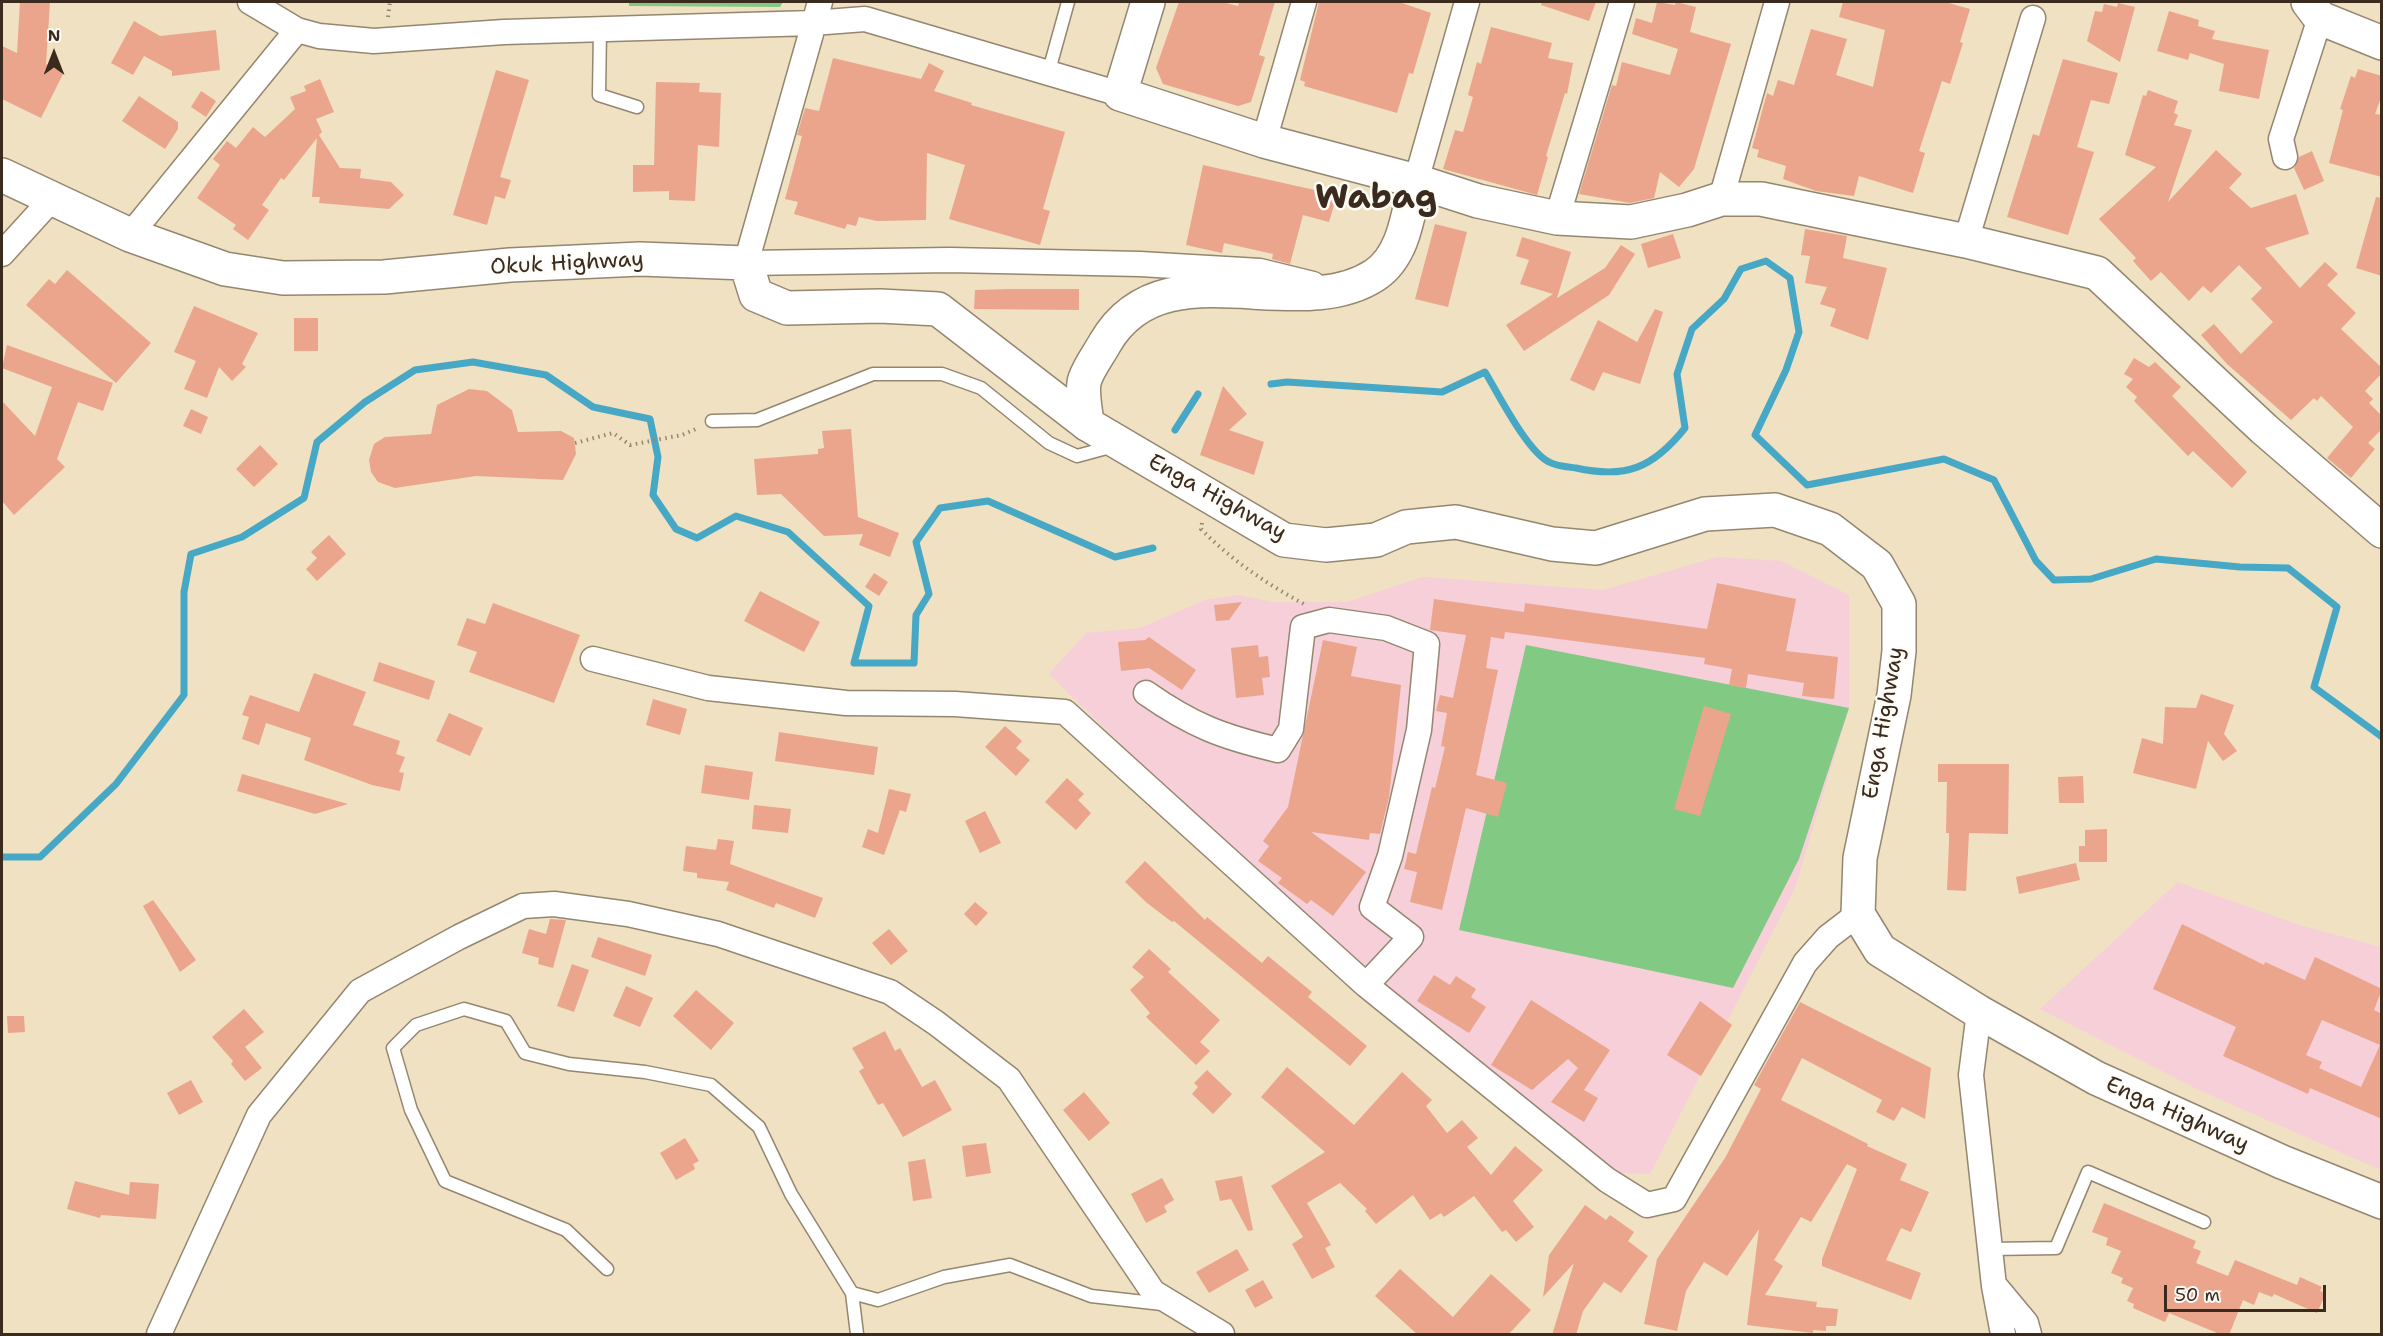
<!DOCTYPE html>
<style>
body{margin:0}
#map{position:relative;width:2383px;height:1336px;overflow:hidden;background:#efe1c2;font-family:"Shantell Sans",sans-serif}
canvas{display:block}
.frame{position:absolute;inset:0;border:3px solid #3b2a1e;pointer-events:none}
.north{position:absolute;left:24px;top:24px;width:60px;height:60px;-webkit-text-stroke:4px #fdfcf7;paint-order:stroke;rotate:0deg;font-size:16px;font-weight:700;line-height:24px;text-align:center;color:#3b2a1e}
.north::after{content:'';display:block;margin:auto;width:21px;height:27px;background:#3b2a1e;clip-path:polygon(50% 0,100% 100%,50% 72%,0 100%)}
.scale{position:absolute;left:2164px;top:1285px;width:162px;height:27px;box-sizing:border-box;border:3px solid #3b2a1e;border-top:0;padding-left:8px;font-size:18px;line-height:21px;white-space:nowrap;color:#3b2a1e;-webkit-text-stroke:4px #fdfcf7;paint-order:stroke}
</style>
<div id="map">
<canvas width="2383" height="1336"></canvas>
<div class="frame"></div>
<div class="north">N</div>
<div class="scale">50 m</div>
</div>
<script>
const ctx = document.querySelector('canvas').getContext('2d');
ctx.lineJoin = 'round';
function fillPath(path, color) { ctx.fillStyle = color; ctx.fill(path, 'evenodd'); }
function stroke(path, color, width, dash) { ctx.strokeStyle = color; ctx.lineWidth = width; ctx.lineCap = dash ? 'butt' : 'round'; ctx.setLineDash(dash || []); ctx.stroke(path); }
function label(font, color, halo, rows, align = 'center') {
  ctx.font = font + ' "Shantell Sans",sans-serif'; ctx.lineWidth = 5; ctx.setLineDash([]); ctx.textBaseline = 'middle'; ctx.strokeStyle = halo; ctx.fillStyle = color; for (const [text, x, y, turn = 0] of rows) {
    ctx.save(); ctx.translate(x, y); ctx.rotate((+turn || 0) * Math.PI / 180); ctx.textAlign = isNaN(turn) ? turn : align; if (halo) ctx.strokeText(text, 0, 0); ctx.fillText(text, 0, 0); ctx.restore();
  }
}
const built = new Path2D(`
 M1718 557 1781 561 1849 595V708L1795 888 1650 1174 1617 1173 1330 949 1049 674 1086 633 1140 628 1205 600 1238 595 1272 602H1347L1423 577 1603 590Z
 M2178 882 2299 925 2381 947V1170L2199 1090 2040 1009Z`);
const green = new Path2D(`
 M629 2H783L780 7 629 6Z
 M1526 645 1849 708 1799 859 1733 988 1459 930Z`);
const stream = new Path2D(`
 M1271 384 1287 382 1442 392 1485 372C1499 395 1527 451 1549 462 1556 466 1568 467 1576 468 1626 479 1653 468 1685 428L1677 374 1692 329 1724 299 1741 269 1766 261 1790 278 1799 332 1786 370 1755 435 1807 485 1944 459 1994 480 2036 561 2054 580 2091 579 2156 559 2240 567 2288 568 2337 607 2314 687 2382 737
 M1175 430 1198 394
 M2 857H40L116 784 184 695V592L191 554 242 537 304 498 317 442 365 402 415 370 473 362 546 375 593 407 650 419 658 457 653 495 676 529 697 538 736 516 788 532 869 606 854 663H914L916 615 929 594 916 542 940 508 988 501 1115 557 1153 548`);
const building = new Path2D(`
 M20 2H50L46 64 64 72 41 118 2 99V46L17 53Z
 M1179 2H1222L1238 6 1239 2H1275L1259 55 1265 57 1251 102 1238 106 1163 84 1156 68Z
 M1319 2H1399L1431 13 1413 74 1409 73 1397 113 1304 86 1305 82 1300 80Z
 M1542 2H1596L1589 21 1541 5Z
 M1657 2 1675 5 1676 2 1696 7 1690 32 1731 44 1694 169 1679 187 1660 172 1654 198 1630 203 1579 194 1612 85 1616 86 1622 62 1670 75 1678 49 1632 34 1636 18 1652 23Z
 M1843 2H1945L1970 9 1960 42 1963 43 1950 84 1942 81 1919 151 1925 153 1913 193 1859 176 1854 196 1816 191 1783 179 1786 166 1757 157 1759 150 1752 148 1767 93 1773 96 1778 80 1794 85 1811 29 1847 39 1836 75 1873 87 1885 30 1839 17Z
 M2118 3 2135 7 2120 62 2087 41 2095 11 2102 12 2104 4 2117 7Z
 M2169 11 2199 20 2198 26 2215 31 2212 39 2269 50 2259 99 2219 91 2224 64 2190 53 2188 60 2157 51Z
 M134 21 160 36 216 30 220 70 172 76V71L144 56 133 75 111 63Z
 M1491 27 1552 43 1548 58 1573 63 1567 94 1565 93 1546 156 1548 157 1537 195 1443 169 1455 130 1463 132 1473 97 1468 95 1477 62 1481 64Z
 M833 58 921 79 929 63 944 71 934 91 972 103 971 105 1065 132 1043 209 1050 211 1040 245 949 219 965 165 927 153 926 220 877 221 859 217 856 226 847 224 845 229 794 214 798 202 785 199 802 136 797 135 805 108 819 111Z
 M2063 59 2118 73 2109 104 2091 100 2077 147 2094 152 2068 235 2007 217 2033 134 2039 136Z
 M2358 69 2382 76V95L2375 114 2382 115V177L2329 163 2343 110 2340 109 2351 76 2355 78Z
 M496 70 529 80 500 177 511 180 505 199 495 196 487 225 453 215Z
 M320 79 334 112 316 119 322 132 319 135 340 168 361 169 360 178 391 182 404 195 389 209 319 203 320 197H312L317 138 284 180 281 178 262 205 269 210 248 240 233 229 236 225 197 198 220 165 213 159 227 141 236 148 253 127 265 137 295 109 290 97 306 91 304 86Z
 M656 82 700 83 699 92 721 93 719 147 698 145 695 201 669 200V191L633 192V165H654Z
 M2148 90 2178 101 2174 113 2178 115 2174 125 2192 130 2168 202 2216 150 2242 174 2229 188 2251 208 2296 194 2309 234 2265 248 2300 288 2325 262 2338 274 2327 285 2356 313 2341 329 2382 368V373L2365 391 2373 399 2369 403 2382 416V429L2368 443 2375 449 2351 478 2327 458 2353 427 2321 396 2317 401 2314 398 2291 420 2227 364 2201 335 2214 324 2241 354 2273 322 2251 299 2262 288 2239 265 2211 293 2203 286 2189 301 2161 272 2151 281 2133 261 2136 258 2099 219 2156 167 2125 155 2143 95 2146 96Z
 M201 91 216 101 206 117 191 107Z
 M139 96 178 122V129L165 149 122 121Z
 M2312 151 2324 181 2304 190 2294 168 2299 157Z
 M1203 165 1337 195 1329 222 1303 215 1290 264 1272 259 1273 254 1224 243 1222 253 1186 245Z
 M2376 197 2382 198V276L2356 268Z
 M1435 224 1467 232 1448 307 1415 299Z
 M1805 229 1847 236 1843 258 1887 268 1868 340 1830 326 1836 309 1820 304 1827 287 1805 283 1810 256 1801 255Z
 M1673 234 1681 258 1648 268 1641 244Z
 M1522 237 1571 252 1557 298 1605 268 1621 245 1635 254 1609 295 1524 351 1506 325 1553 294 1520 284 1529 260 1516 256Z
 M67 270 151 343 116 383 26 305 49 279 55 284Z
 M1010 289H1079V310L974 309 975 290Z
 M194 306 258 333 242 364 246 367 232 381 219 367 207 398 184 389 196 361 174 352Z
 M1655 309 1663 312 1640 384 1603 372 1594 391 1570 380 1598 320 1637 342Z
 M294 318H318V351H294Z
 M7 345 113 383 103 411 78 402 57 459 65 467 14 515 2 501V401L35 436 52 387 2 368Z
 M2134 358 2149 367 2155 362 2181 387 2172 396 2247 472 2232 488 2193 451 2188 456 2134 401 2137 397 2126 387 2133 379 2124 374Z
 M1223 386 1247 414 1229 430 1264 442 1254 475 1200 455Z
 M469 389 487 391 512 410 518 432 561 431 574 438 576 454 563 480 476 476 395 488 378 482 371 472 369 460 374 444 385 437 431 434 437 405Z
 M191 409 208 417 201 434 183 426Z
 M851 429 858 517 899 533 890 557 859 545 863 534 824 536 781 494 757 495 754 459 818 454V449L824 448 822 431Z
 M260 445 278 464 254 487 236 469Z
 M329 535 346 554 317 581 306 569 317 558 311 552Z
 M874 573 888 582 879 596 865 587Z
 M1717 583 1796 599 1786 651 1838 657 1834 699 1802 696 1804 683 1748 674 1746 688 1729 685 1732 669 1704 664 1705 658 1505 632 1504 639 1491 637 1486 668 1498 670 1476 775 1507 783 1498 817 1466 808 1442 910 1410 902 1417 872 1404 869 1408 852 1416 854 1432 787 1435 788 1445 747 1441 746 1447 713 1436 711 1440 695 1453 698 1466 635 1430 630 1434 599 1524 612 1525 603 1707 629Z
 M760 591 820 622 804 652 744 621Z
 M1242 602 1229 620 1216 621 1214 605Z
 M493 603 580 635 554 703 469 672 477 652 457 645 467 618 485 624Z
 M1149 637 1196 670 1182 690 1149 668 1121 671 1118 642 1145 640Z
 M1323 640 1357 647 1351 676 1401 685 1389 797 1380 834 1370 833 1369 840 1311 832 1366 872 1333 916 1311 900 1307 904 1278 883 1282 878 1258 861 1269 846 1263 841 1288 807Z
 M1258 645 1259 657 1268 656 1270 677 1262 678 1264 695 1236 698 1231 648Z
 M379 662 435 681 429 700 373 681Z
 M314 673 366 692 353 725 400 741 396 754 405 757 399 772 404 773 400 791 372 785 304 760 311 738 266 723 259 745 242 739 249 717 242 715 250 695 299 712Z
 M2201 694 2234 705 2224 734 2237 751 2223 761 2208 741 2196 789 2133 773 2142 738 2163 744 2165 707 2196 708Z
 M653 699 687 709 680 735 646 725Z
 M1704 706 1731 714 1700 816 1674 809Z
 M449 713 483 728 470 756 436 741Z
 M1005 726 1022 741 1016 748 1030 760 1016 776 985 747Z
 M779 732 878 747 874 775 775 761Z
 M1938 764H2009L2008 834 1969 833 1966 891 1947 890 1949 842V833H1946L1947 782H1938Z
 M705 765 753 772 749 800 701 793Z
 M242 774 302 791 348 804 315 814 237 791Z
 M2083 776 2084 803H2059L2058 777Z
 M1067 778 1084 794 1078 800 1091 813 1076 830 1045 802Z
 M889 789 911 794 906 812 900 810 884 855 862 847 868 829 878 833Z
 M754 805 791 809 788 833 752 829Z
 M985 811 1001 843 980 853 965 821Z
 M2107 829V862H2079V846H2085V830Z
 M718 839 734 841 730 864 823 898 815 918 776 903 774 908 726 890 729 882 697 878V873L683 871 686 846 716 850Z
 M1145 861 1205 920 1207 917 1262 963 1268 956 1312 992 1308 997 1367 1046 1350 1066 1174 921 1172 922 1147 903 1125 882Z
 M2076 863 2080 880 2019 894 2016 877Z
 M153 900 196 960 180 972 143 906Z
 M975 902 988 913 976 926 964 914Z
 M550 919 566 920 553 968 538 964 539 958 522 953 529 929 546 934Z
 M2182 924 2264 965 2265 962 2305 980 2315 957 2382 989 2374 1010 2382 1014V1119L2310 1088 2308 1094 2223 1056 2236 1027 2153 989ZM2322 1020 2380 1045 2361 1087 2319 1068 2322 1062 2306 1055Z
 M889 929 908 951 891 965 872 943Z
 M598 937 652 955 645 976 591 957Z
 M1149 949 1171 969 1168 972 1220 1020 1200 1042 1210 1051 1196 1065 1146 1017 1150 1013 1130 990 1144 977 1132 967Z
 M572 964 589 970 574 1012 557 1006Z
 M1434 975 1450 985 1456 976 1476 989 1471 997 1486 1007 1469 1033 1417 1001Z
 M626 986 653 998 640 1027 613 1016Z
 M696 990 734 1023 711 1050 673 1016Z
 M1531 1000 1610 1050 1584 1090 1598 1098 1584 1122 1551 1102 1578 1068 1568 1059 1532 1090 1491 1065Z
 M1700 1001 1732 1025 1701 1076 1667 1055Z
 M1800 1002 1931 1068 1925 1119 1902 1107 1894 1121 1876 1112 1882 1100 1802 1058 1781 1100 1868 1144 1867 1146 1907 1164 1900 1180 1929 1192 1911 1232 1901 1228 1886 1260 1921 1273 1911 1300 1822 1266V1259L1857 1169 1847 1164 1811 1222 1801 1217 1774 1260 1783 1266 1765 1295 1817 1302 1816 1307 1838 1309 1836 1326H1826V1331L1813 1330V1333L1747 1325 1759 1229 1727 1276 1704 1262 1686 1291 1677 1331 1644 1324 1657 1259 1725 1158 1761 1089 1754 1085Z
 M244 1009 264 1032 245 1047 262 1068 245 1081 231 1064 233 1061 212 1037Z
 M7 1016H24L25 1032 8 1033Z
 M885 1031 895 1051 900 1048 922 1087 935 1080 952 1110 903 1137 883 1103 878 1105 859 1071 864 1068 852 1048Z
 M1287 1067 1354 1125 1402 1072 1432 1100 1426 1106 1447 1133 1462 1120 1478 1138 1467 1147 1491 1175 1515 1146 1543 1170 1513 1201 1534 1227 1516 1242 1506 1230 1502 1232 1474 1196 1444 1217 1441 1213 1430 1220 1413 1195 1376 1224 1365 1211 1367 1209 1340 1183 1307 1203 1331 1245 1325 1248 1335 1267 1312 1279 1292 1244 1303 1237 1271 1186 1325 1152 1261 1097Z
 M1207 1070 1232 1094 1213 1114 1192 1094 1198 1087 1194 1083Z
 M191 1080 203 1102 179 1115 167 1093Z
 M1084 1092 1110 1123 1089 1141 1063 1110Z
 M685 1138 699 1161 693 1164 695 1169 676 1180 660 1153Z
 M986 1143 991 1173 966 1177 962 1146Z
 M925 1159 932 1198 913 1201 908 1162Z
 M1242 1176 1253 1230 1248 1231 1231 1199 1220 1201 1215 1181Z
 M1162 1178 1174 1200 1164 1206 1167 1212 1146 1223 1131 1194Z
 M75 1181 129 1195 130 1182 159 1184 156 1219 101 1215 100 1218 67 1209Z
 M2104 1203 2196 1241 2193 1248 2201 1251 2196 1263 2228 1276 2235 1260 2297 1285 2300 1277 2322 1287 2320 1291 2326 1293 2317 1313 2274 1294 2272 1297 2259 1292 2254 1305 2243 1300 2229 1335H2222L2169 1313 2165 1322 2133 1308 2134 1304 2127 1301 2133 1288 2121 1283 2123 1278 2111 1273 2121 1251 2106 1245 2108 1238 2092 1232Z
 M1585 1205 1606 1220 1610 1215 1634 1232 1628 1241 1648 1256 1621 1293 1604 1282 1583 1311 1576 1335H1552L1574 1263 1543 1297 1549 1255Z
 M1237 1249 1249 1270 1209 1293 1196 1272Z
 M1400 1269 1453 1317 1491 1274 1531 1310 1508 1335H1418L1375 1296Z
 M1263 1280 1273 1298 1255 1308 1245 1290Z`);
const path = new Path2D(`
 M388 17 390 2
 M575 443 613 433 630 445 682 435 698 428
 M1202 523 1201 529C1231 560 1267 584 1304 604`);
const lane = new Path2D(`
 M600 30 599 95 637 107
 M1048 74 1068 2
 M712 421 757 420 873 374H942L981 388 1049 443 1077 456 1114 446
 M1990 1249 2056 1248 2088 1172 2204 1222
 M607 1269 566 1230 445 1181 411 1110 393 1048 416 1025 464 1009 506 1021 525 1053 569 1064 645 1072 711 1085 759 1127 791 1194 852 1293 878 1300 944 1277 1010 1265 1091 1296 1162 1304
 M852 1293 857 1334`);
const street = new Path2D(`
 M250 2 297 30 319 36 374 41 504 32 813 23 865 19 1120 94
 M820 2 746 263 950 260 1140 264 1260 271 1313 284
 M1264 141 1304 2
 M2285 157 2281 139 2320 18
 M1416 181 1467 2
 M1721 199 1777 2
 M1557 218 1622 2
 M130 235 297 30
 M1966 241 2033 18
 M2 254 51 200
 M593 659 708 688 846 703 955 704 1065 712 1366 985 1607 1180 1647 1205 1674 1199 1805 963 1828 937 1858 914
 M1146 693C1193 726 1223 737 1278 750L1291 729 1303 627 1329 620 1386 628 1427 644 1419 730 1390 856 1372 907 1411 937 1366 985
 M1979 1012 1971 1075 1994 1286 2003 1334
 M1996 1287 2026 1323 2029 1334
 M159 1334 259 1115 360 991 459 937 523 906 554 904 628 914 718 934 890 992 936 1023 1009 1079 1153 1292 1222 1334`);
const secondary = new Path2D(`
 M1148 2 1120 94 1264 141 1416 181 1478 201 1557 218 1631 222 1687 210 1721 199H1761L1966 241 2097 273 2264 429 2382 531
 M2308 2 2320 18 2382 43
 M1087 424C1086 412 1081 390 1085 379 1089 367 1099 354 1105 343 1163 243 1296 327 1375 275 1405 255 1408 212 1416 181`);
const primary = new Path2D(`
 M2 175 130 235 225 269 283 278 384 277 510 265 640 259 746 263 756 295 787 308 880 306 938 309 1087 424 1284 540 1326 545 1376 540 1406 527 1456 522 1552 544 1596 548 1705 514 1775 510 1830 529 1877 565 1899 604V651L1894 695 1860 858 1858 914 1880 950 1979 1012 2096 1078 2282 1162 2382 1202`);
const streetNames = [
 ["Okuk Highway",567,264,-3],
 ["Enga Highway",1217,498,29],
 ["Enga Highway",1884,723,-80],
 ["Enga Highway",2177,1115,24]
];
const townNames = [
 ["Wabag",1376,199]
];
fillPath(built, '#f6cfd9');
fillPath(green, '#82c984');
stroke(stream, '#47a8c6', 7);
fillPath(building, '#eba58c');
stroke(lane, '#958670', 15);
stroke(street, '#958670', 27);
stroke(secondary, '#958670', 36);
stroke(primary, '#958670', 36);
stroke(path, '#958670', 4, [1.5, 4.5]);
stroke(lane, '#fff', 12);
stroke(street, '#fff', 24);
stroke(secondary, '#fff', 33);
stroke(primary, '#fff', 33);
label('22px', '#3b2a1e', '#fdfcf7', streetNames);
label('bold 34px', '#3b2a1e', '#fdfcf7', townNames);
</script>
